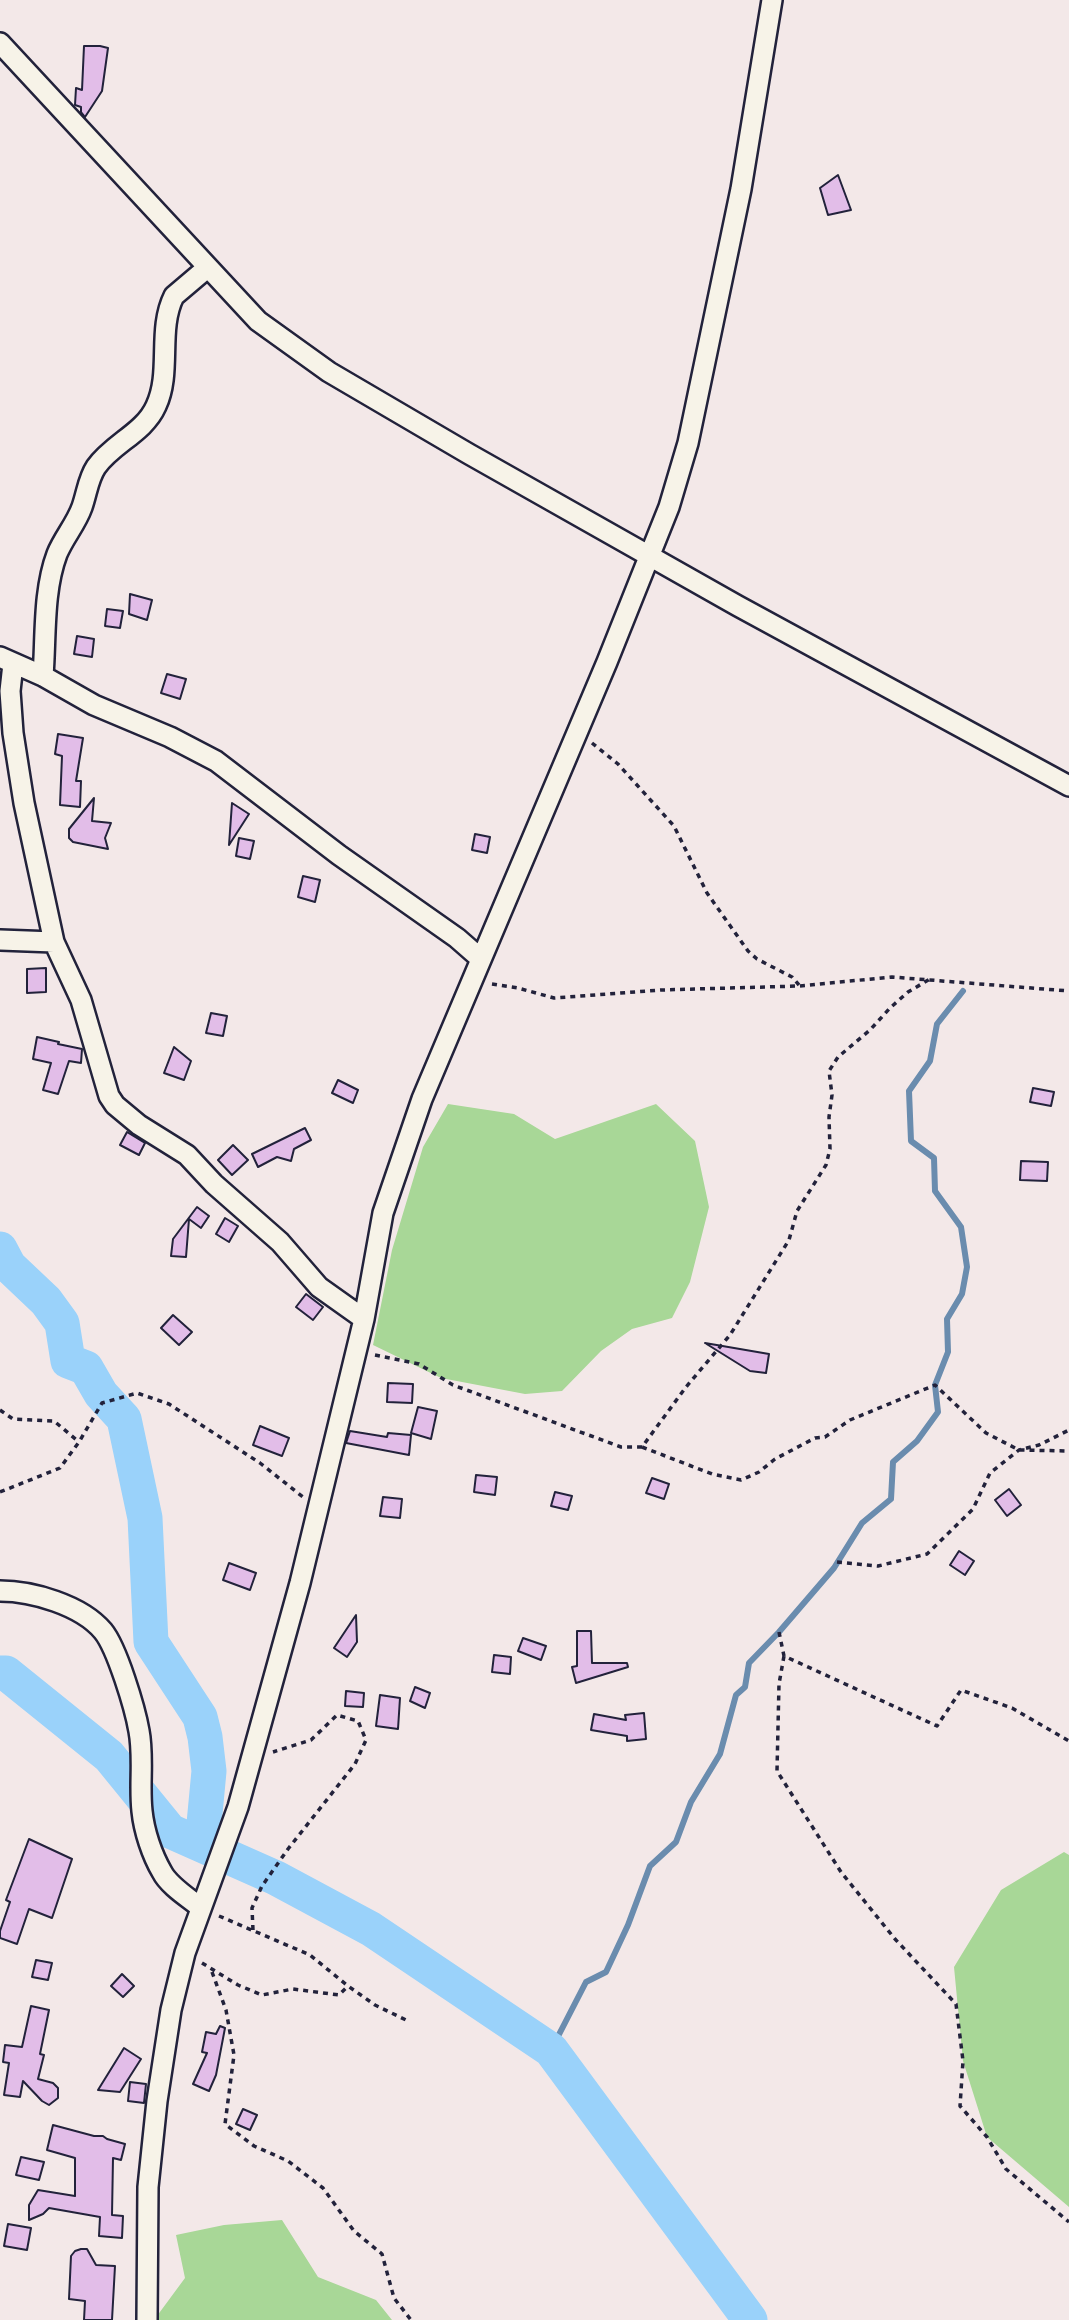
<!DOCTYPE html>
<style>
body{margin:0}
canvas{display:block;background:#f3e8e8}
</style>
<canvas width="1069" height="2320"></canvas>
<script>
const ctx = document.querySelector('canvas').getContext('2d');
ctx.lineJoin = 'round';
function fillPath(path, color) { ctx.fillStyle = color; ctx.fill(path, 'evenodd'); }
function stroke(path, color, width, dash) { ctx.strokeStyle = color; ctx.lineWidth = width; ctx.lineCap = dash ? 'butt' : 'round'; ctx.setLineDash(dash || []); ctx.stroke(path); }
const green = new Path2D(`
 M448 1104 514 1114 555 1139 656 1104 695 1141 709 1207 690 1282 672 1318 632 1329 601 1351 562 1391 525 1394 441 1378 373 1345 392 1250 423 1147Z
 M1064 1852 1069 1855V2207L987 2137 963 2061 954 1967 1001 1890Z
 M282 2220 318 2277 376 2300 392 2320H154L185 2278 176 2235 224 2225Z`);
const stream = new Path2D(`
 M551 2050 586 1982 606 1972 628 1925 650 1866 676 1842 691 1802 720 1754 736 1695 745 1687 749 1663 779 1632 834 1568 862 1523 891 1499 893 1462 917 1441 938 1412 935 1385 948 1352 947 1319 962 1294 967 1267 961 1227 935 1191 934 1158 911 1141 909 1091 930 1061 937 1024 963 991`);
const river = new Path2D(`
 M0 1249 9 1266 46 1301 62 1323 68 1361 86 1368 101 1394 124 1419 145 1518 151 1642 200 1717 205 1737 209 1771 202 1845
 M0 1673H6L109 1756 170 1831 276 1878 371 1929 551 2050 750 2320`);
const building = new Path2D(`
 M84 46H100L108 48 102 91 85 117 81 112V107L75 105 76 88 82 90Z
 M838 175 851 210 828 215 820 188Z
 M130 594 152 600 147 620 129 614Z
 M107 609 123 611 120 628 105 626Z
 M77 636 94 639 92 657 74 654Z
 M167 674 186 679 180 699 161 693Z
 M58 734 83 738 76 781H81L80 807 60 805 62 756 55 754Z
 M94 798 92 821 111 823 105 838 108 849 73 842 69 838V829Z
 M232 803 249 814 229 845Z
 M475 834 490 837 487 853 472 850Z
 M239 838 254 841 250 859 236 856Z
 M303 876 320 880 315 902 298 897Z
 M46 968V992L27 993V969Z
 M211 1013 227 1016 223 1036 206 1033Z
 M37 1037 59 1042 58 1044 82 1049 81 1063 69 1061 58 1094 43 1090 51 1063 33 1059Z
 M174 1047 191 1061 184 1080 164 1073Z
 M338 1080 358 1090 353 1103 332 1093Z
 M1033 1088 1054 1092 1051 1106 1030 1102Z
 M305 1128 311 1140 294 1149 291 1161 277 1157 258 1167 252 1154Z
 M127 1132 145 1143 139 1155 120 1145Z
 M233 1145 248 1160 232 1175 218 1160Z
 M1021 1161 1048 1162 1047 1181 1020 1180Z
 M197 1207 209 1216 201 1228 189 1219 186 1257 171 1256 173 1239Z
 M225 1218 238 1226 229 1242 216 1234Z
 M306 1294 323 1307 313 1320 296 1307Z
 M173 1315 192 1332 179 1345 161 1328Z
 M705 1343 769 1354 766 1373 750 1371Z
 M388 1383 413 1384 412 1403 387 1402Z
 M418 1407 437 1411 431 1439 411 1433Z
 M260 1426 289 1438 282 1456 253 1445Z
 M350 1431 387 1437 388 1433 411 1435 409 1455 346 1443Z
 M476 1475 497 1477 495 1495 474 1492Z
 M652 1478 669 1484 664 1499 646 1493Z
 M1009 1489 1021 1505 1007 1516 995 1500Z
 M555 1492 572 1496 568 1510 551 1506Z
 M383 1497 402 1499 400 1518 380 1516Z
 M959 1551 974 1561 965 1575 950 1565Z
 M229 1563 256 1573 250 1590 223 1580Z
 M356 1615 357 1642 347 1657 334 1648Z
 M577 1631H591L592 1663H627L628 1667 576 1683 572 1667 577 1666Z
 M523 1638 546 1646 541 1660 518 1651Z
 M494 1655 511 1657 510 1674 492 1672Z
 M415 1687 430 1693 425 1708 410 1701Z
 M346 1691 364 1693 363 1707 345 1706Z
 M380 1695 400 1698 398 1729 376 1726Z
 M644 1713 646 1739 627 1741V1736L591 1730 594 1714 626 1720 625 1715Z
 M29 1839 72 1859 52 1918 29 1909 17 1944 0 1938V1931L10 1902 6 1900Z
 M36 1960 52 1963 48 1980 32 1977Z
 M122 1974 134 1986 123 1997 111 1986Z
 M31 2006 49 2010 40 2054 44 2055 38 2079 53 2083 58 2088V2098L49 2105 42 2101 23 2081 20 2097 4 2095 9 2063 3 2062 5 2045 22 2047Z
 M220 2026 225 2028 216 2075 209 2091 193 2084 207 2053 202 2052 206 2032 216 2034Z
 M124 2048 141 2059 120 2092 98 2090Z
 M130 2082 146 2084 144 2103 128 2101Z
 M243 2109 257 2115 250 2130 236 2124Z
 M53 2125 94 2136H103L107 2139 125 2144 121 2160 113 2158 112 2215 123 2216 122 2238 99 2236 100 2217 49 2208 43 2214 29 2220V2205L38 2190 75 2196V2158L47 2150Z
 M21 2157 44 2162 39 2180 16 2175Z
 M8 2224 31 2228 27 2250 4 2246Z
 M81 2249H87L96 2265 115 2266 112 2320H84L85 2301 69 2299 71 2256 75 2251Z`);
const path = new Path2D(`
 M592 743 618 764 674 826 707 893 748 951 757 959 792 977 799 985
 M492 984 518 988 554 998 661 990 799 986 892 977 1069 991
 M375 1355 419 1364 453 1385 621 1447H642L686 1387 730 1335 789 1240 797 1211 826 1165 830 1149 829 1117 832 1095 829 1071 838 1057 870 1030 890 1008 908 992 930 979
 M0 1410 13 1419 54 1421 79 1442
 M642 1447 712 1474 741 1480 759 1472 775 1459 815 1438 825 1437 850 1420 935 1385 986 1433 1019 1450 1069 1451
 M0 1492 60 1468 79 1442 102 1403 137 1393 169 1404 260 1463 303 1497
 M837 1562 878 1566 927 1554 973 1509 990 1473 1019 1450 1039 1445 1069 1430
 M779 1632 784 1656 937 1726 961 1690 1012 1708 1069 1741
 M784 1656 779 1684 777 1771 841 1872 895 1939 956 2004 963 2061 960 2106 987 2137 1006 2169 1069 2222
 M219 1916 310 1955 348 1986 375 2005 406 2020
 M253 1930 252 1908 262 1886 288 1849 355 1764 366 1740 358 1721 337 1715 311 1740 273 1752
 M202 1963 238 1985 262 1995 293 1989 339 1995 348 1986
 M212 1972 226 2010 234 2055 225 2124 254 2146 288 2161 323 2188 354 2231 382 2254 394 2298 411 2320`);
const minor = new Path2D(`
 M0 43 258 321 329 372 469 454 738 606 1069 786
 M0 657 43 676 94 705 170 737 216 761 339 855 457 938 481 959
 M13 664 10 691 13 733 24 803 54 942 81 1000 109 1096 115 1105 139 1125 187 1155 214 1184 280 1242 319 1287 364 1319
 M43 676C46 637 43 591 57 554 64 537 76 524 82 507 87 493 88 479 96 467 113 443 144 433 156 406 172 372 157 330 174 296L207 268
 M0 940 54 942
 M0 1591C32 1591 81 1605 103 1631 117 1648 135 1708 139 1731 144 1757 139 1785 142 1811 144 1831 152 1855 162 1872 169 1886 189 1898 201 1908
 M147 2320 148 2187 157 2101 171 2010 185 1953 238 1807 300 1583 364 1319 383 1213 422 1099 607 662 669 507 688 443 741 189 772 0`);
fillPath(green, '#a8d797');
stroke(stream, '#6a8cae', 6);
stroke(river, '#9ad2fa', 35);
fillPath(building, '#e2bde8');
stroke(building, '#22223b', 2);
stroke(minor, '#22223b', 24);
stroke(path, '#22223b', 3.5, [5, 5]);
stroke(minor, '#f7f3e8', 19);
</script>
